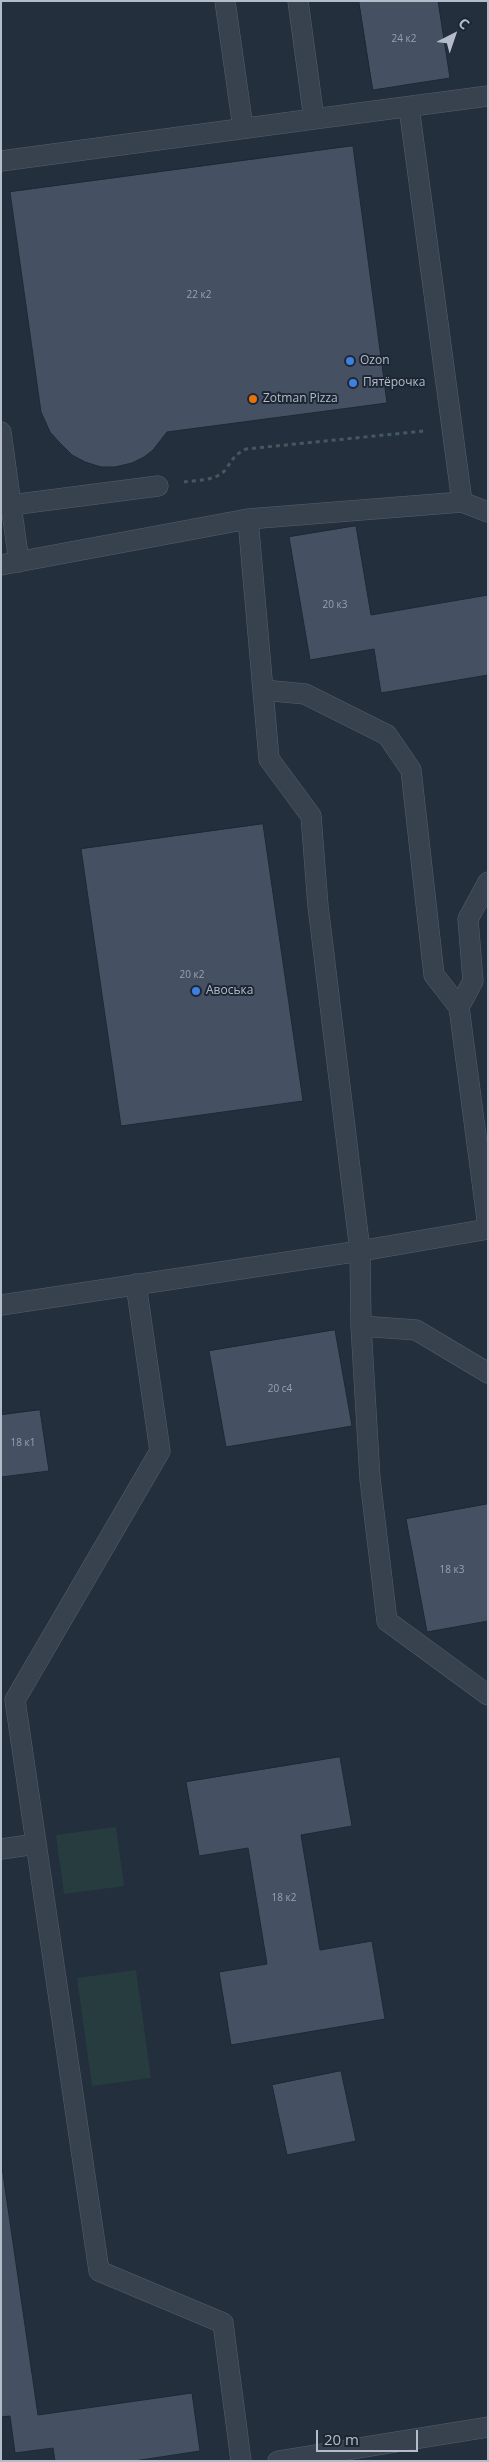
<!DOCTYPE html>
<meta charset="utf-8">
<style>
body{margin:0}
#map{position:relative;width:489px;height:2462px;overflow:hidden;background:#242f3e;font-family:"Open Sans",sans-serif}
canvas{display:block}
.frame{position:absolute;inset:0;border:2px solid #b4bcc9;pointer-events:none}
.north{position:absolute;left:429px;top:10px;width:50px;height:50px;-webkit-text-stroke:4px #1d2633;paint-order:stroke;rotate:41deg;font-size:14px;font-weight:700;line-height:20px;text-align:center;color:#b4bcc9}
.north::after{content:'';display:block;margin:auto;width:18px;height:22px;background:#b4bcc9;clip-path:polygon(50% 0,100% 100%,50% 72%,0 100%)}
.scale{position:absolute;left:316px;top:2430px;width:102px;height:22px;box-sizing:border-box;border:2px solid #b4bcc9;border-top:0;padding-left:6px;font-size:15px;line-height:18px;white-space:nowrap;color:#b4bcc9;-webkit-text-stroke:4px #1d2633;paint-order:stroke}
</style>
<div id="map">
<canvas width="489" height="2462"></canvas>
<div class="frame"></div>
<div class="north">С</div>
<div class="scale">20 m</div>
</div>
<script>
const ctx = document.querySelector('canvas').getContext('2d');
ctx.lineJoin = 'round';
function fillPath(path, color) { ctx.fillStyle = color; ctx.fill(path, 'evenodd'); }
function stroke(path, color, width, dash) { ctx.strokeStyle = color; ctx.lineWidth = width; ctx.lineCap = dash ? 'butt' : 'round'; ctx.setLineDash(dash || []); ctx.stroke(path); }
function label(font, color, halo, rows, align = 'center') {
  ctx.font = font + ' "Open Sans",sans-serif'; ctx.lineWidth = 4; ctx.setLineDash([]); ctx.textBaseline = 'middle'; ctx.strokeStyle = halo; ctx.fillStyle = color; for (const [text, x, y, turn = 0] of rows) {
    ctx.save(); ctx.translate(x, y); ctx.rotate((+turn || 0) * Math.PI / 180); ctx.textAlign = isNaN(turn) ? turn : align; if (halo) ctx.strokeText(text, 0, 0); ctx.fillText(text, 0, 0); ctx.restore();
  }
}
const green = new Path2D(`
 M116 1827 124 1886 64 1894 56 1835Z
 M136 1970 151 2078 92 2086 77 1978Z`);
const building = new Path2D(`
 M359 1H438L450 78 373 90Z
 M353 146 387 403 167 432 153 450 144 457 132 463 115 467H101L85 462 72 455 59 442 50 432 41 412 10 192Z
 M356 526 371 615 488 595V675L381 693 374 649 310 660 289 537Z
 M263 824 303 1101 121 1126 81 849Z
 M335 1330 352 1426 226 1447 209 1351Z
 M40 1410 49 1471 1 1477V1415Z
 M488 1504V1621L427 1632 406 1519Z
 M340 1757 352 1826 301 1835 320 1950 372 1941 385 2019 231 2045 219 1972 267 1964 248 1848 199 1856 186 1782Z
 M341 2071 356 2141 287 2155 272 2085Z
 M1 2160 38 2415 192 2393 200 2451 134 2461H55L53 2448 15 2453 10 2416 1 2417Z`);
const path = new Path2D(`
 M184 482C197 480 217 481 226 469 232 460 235 454 246 449L424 431`);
const service = new Path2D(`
 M225 1 243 128
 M298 1 314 119 488 96
 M409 107 462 502
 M1 161 314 119
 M1 432 11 505 158 486
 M11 505 19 562
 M248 519 269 759 311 816 318 906 360 1251 361 1326 370 1479 387 1621 488 1695
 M1 565 248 519 462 502 488 512
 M263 690 305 694 387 735 411 770 434 975 459 1007
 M488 882 468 919 473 981 459 1007 488 1227
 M136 1284 160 1451 15 1700 99 2271 223 2323 241 2461
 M1 1305 360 1251 488 1229
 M361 1326 416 1330 488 1373
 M1 1849 36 1844
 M278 2461 488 2427`);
const markers = [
 [350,361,5,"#3f7fe0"],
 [353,383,5,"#3f7fe0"],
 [253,399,5,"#e8710a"],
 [196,991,5,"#3f7fe0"]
];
const numberNames = [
 ["24 к2",404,39],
 ["22 к2",199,295],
 ["20 к3",335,605],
 ["20 к2",192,975],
 ["20 с4",280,1389],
 ["18 к1",23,1443],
 ["18 к3",452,1570],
 ["18 к2",284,1898]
];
const poiNames = [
 ["Ozon",360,361],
 ["Пятёрочка",363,383],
 ["Zotman Pizza",263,399],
 ["Авоська",206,991]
];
fillPath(green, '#263c3f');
fillPath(building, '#455162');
stroke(building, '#1f2835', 1);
stroke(service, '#565f6c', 21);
stroke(path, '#44595c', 3, [4, 4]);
stroke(service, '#38414e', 20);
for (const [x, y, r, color] of markers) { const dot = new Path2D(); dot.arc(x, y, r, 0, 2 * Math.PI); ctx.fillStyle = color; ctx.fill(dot); stroke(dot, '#1d2633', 2); }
label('10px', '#98a1af', null, numberNames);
label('12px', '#b4bcc9', '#1d2633', poiNames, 'left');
</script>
